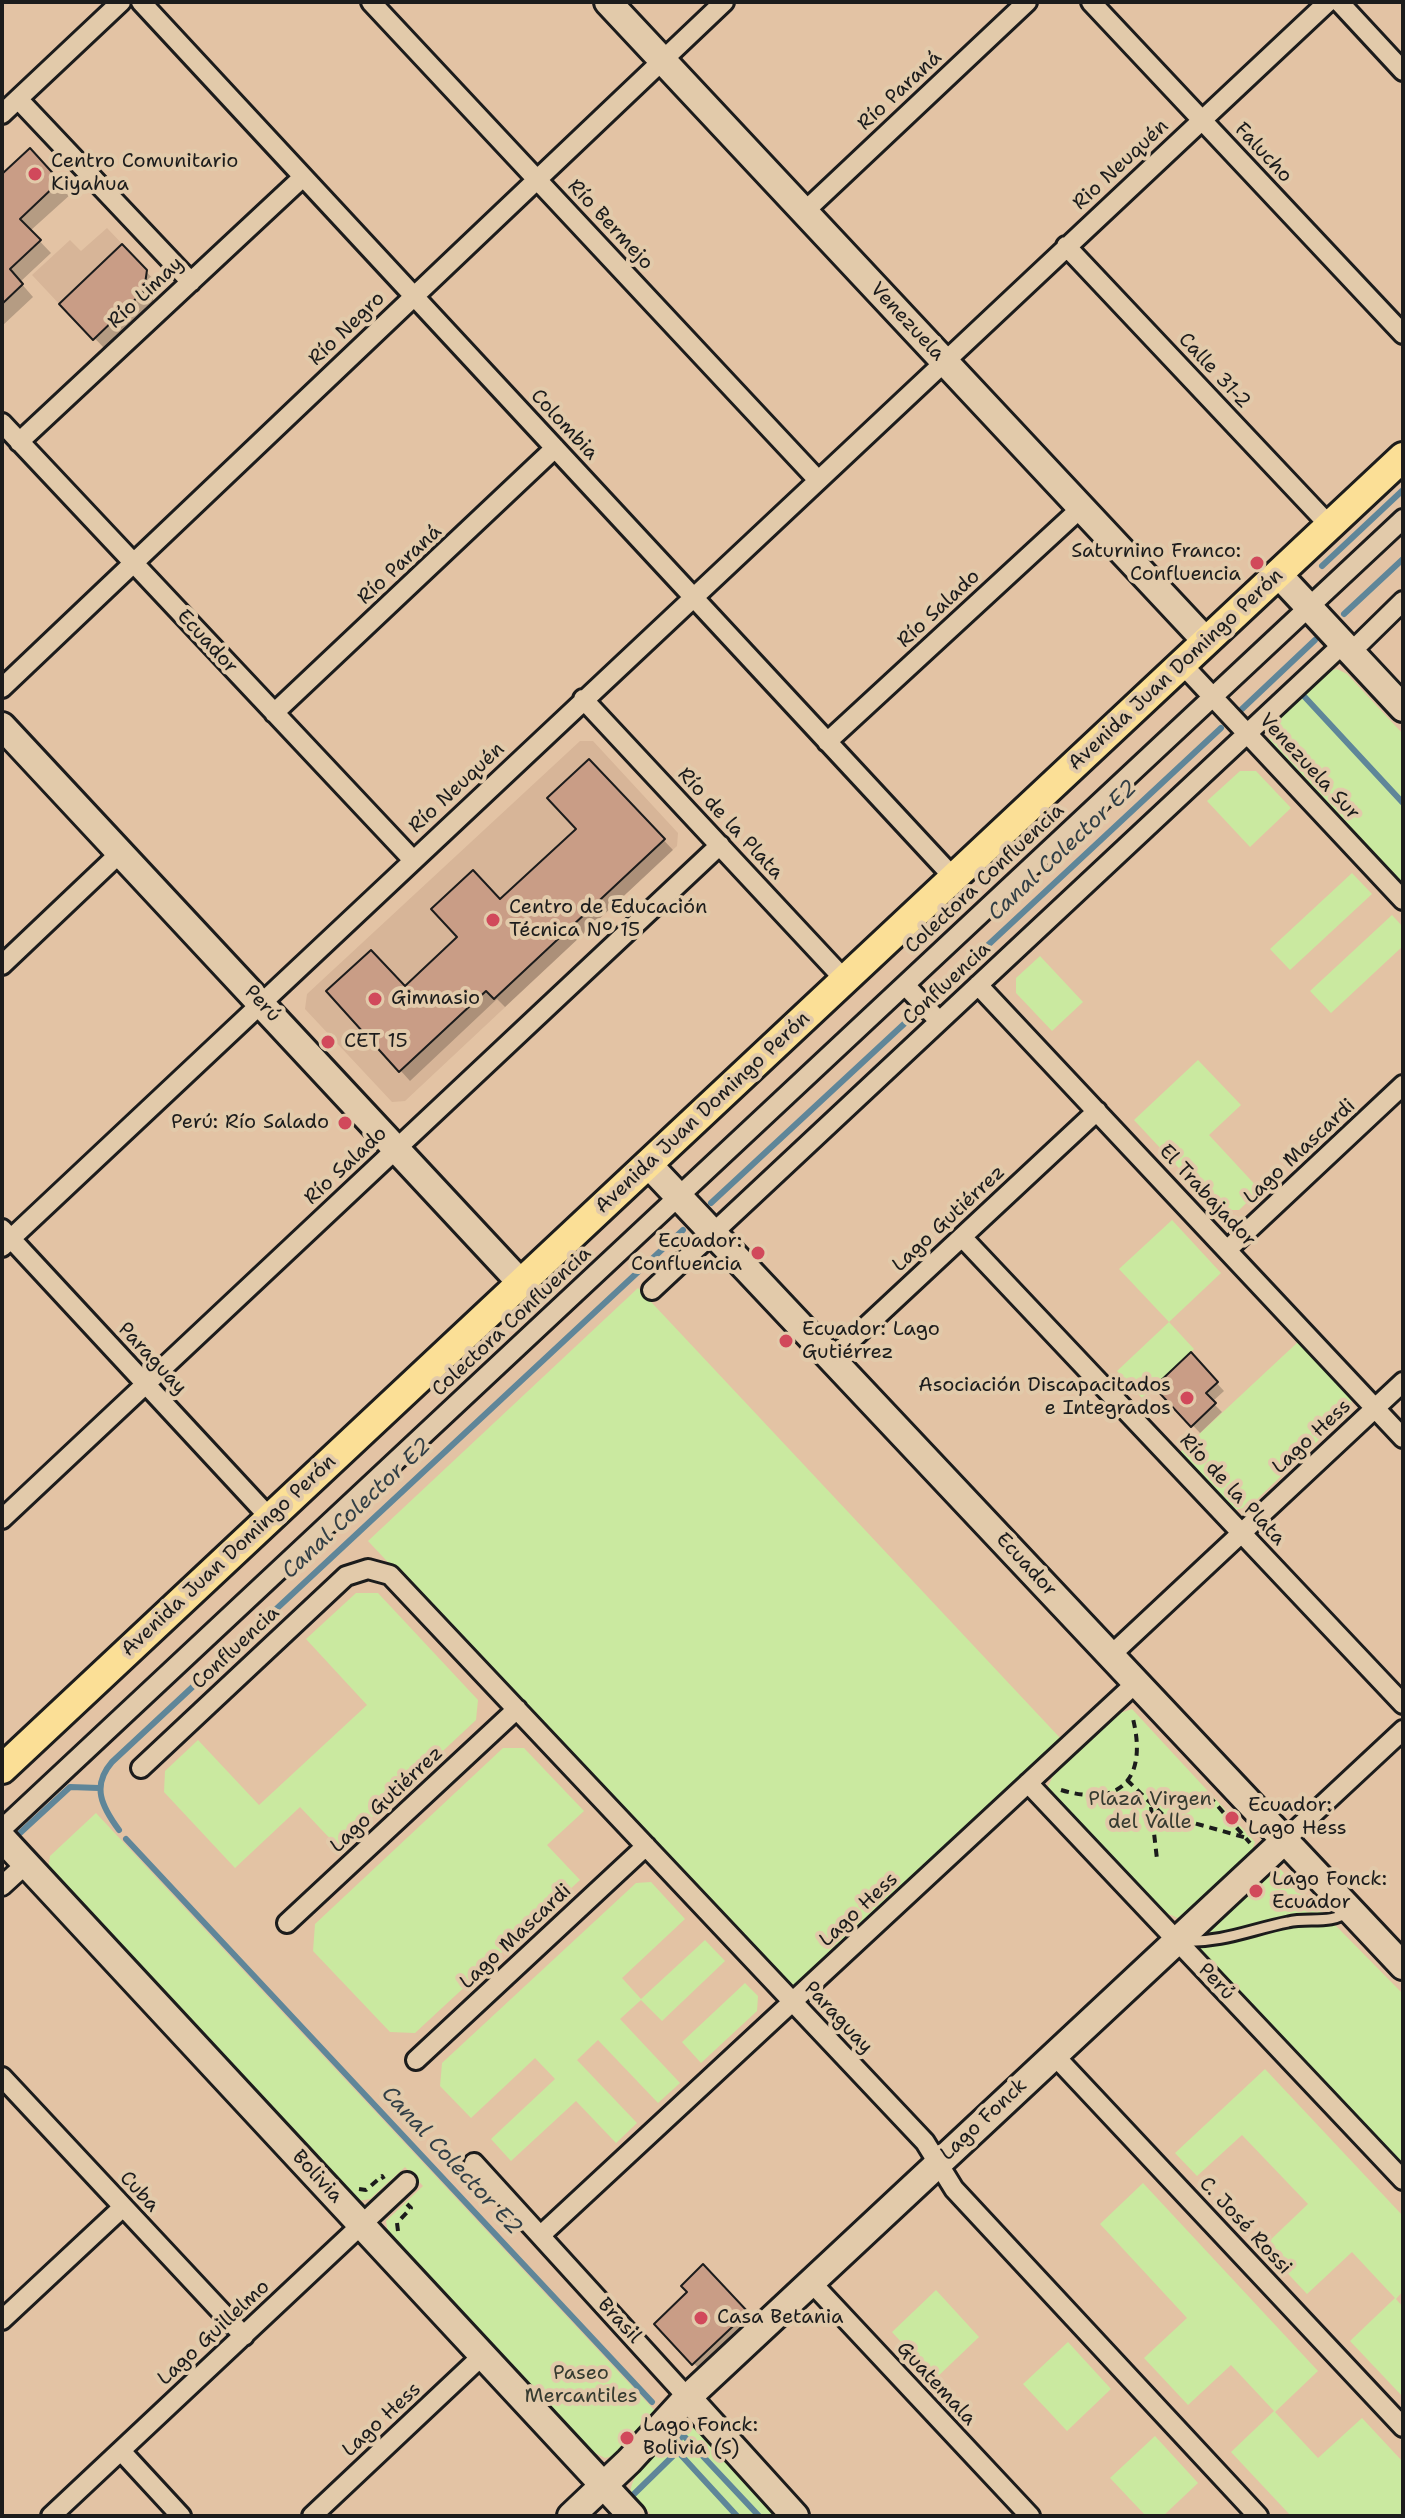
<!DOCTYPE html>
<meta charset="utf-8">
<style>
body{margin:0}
#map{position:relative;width:1405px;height:2518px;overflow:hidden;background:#e3c3a4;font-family:"Shantell Sans",sans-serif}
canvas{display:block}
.frame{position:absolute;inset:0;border:4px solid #1c1c1c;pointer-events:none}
</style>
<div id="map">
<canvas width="1405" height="2518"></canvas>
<div class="frame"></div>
</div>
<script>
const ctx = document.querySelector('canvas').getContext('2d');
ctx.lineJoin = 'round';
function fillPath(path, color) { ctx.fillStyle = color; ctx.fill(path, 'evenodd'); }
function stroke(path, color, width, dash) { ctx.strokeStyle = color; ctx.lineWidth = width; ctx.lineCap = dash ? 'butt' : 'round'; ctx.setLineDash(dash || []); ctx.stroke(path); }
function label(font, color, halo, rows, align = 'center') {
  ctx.font = font + ' "Shantell Sans",sans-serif'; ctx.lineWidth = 8; ctx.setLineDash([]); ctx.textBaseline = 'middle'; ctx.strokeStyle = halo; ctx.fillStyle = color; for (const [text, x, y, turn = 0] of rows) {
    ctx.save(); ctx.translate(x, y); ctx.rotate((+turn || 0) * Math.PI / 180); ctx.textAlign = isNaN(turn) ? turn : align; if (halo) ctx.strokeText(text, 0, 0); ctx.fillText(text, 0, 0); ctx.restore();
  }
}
const built = new Path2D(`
 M107 228 147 270 144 291 93 340 32 275 70 240 81 251Z
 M580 741H593L678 833 677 846 405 1101 392 1102 305 1009 307 994Z`);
const green = new Path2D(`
 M1337 669 1347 674 1403 734V883L1269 740 1272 725 1329 671Z
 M1240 771H1256L1291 808 1250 847 1207 801Z
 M1352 873 1372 894 1290 970 1270 949Z
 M1392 915 1403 927V946L1331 1013 1310 991Z
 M1040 956 1083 1002 1052 1031 1016 993V978Z
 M1198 1060 1241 1105 1209 1135 1260 1190 1239 1210H1218L1134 1120Z
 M1172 1220 1221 1273 1169 1322 1194 1349 1142 1398 1117 1371 1169 1322 1119 1269Z
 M638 1288 1062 1740 793 1993 368 1541Z
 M1299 1341 1349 1395 1353 1407 1249 1507 1233 1510 1179 1453Z
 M356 1593H378L478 1700 476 1720 339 1848 300 1807 235 1868 164 1792 165 1771 198 1740 259 1805 367 1705 306 1639Z
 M1132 1709 1255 1842 1251 1853 1178 1918 1166 1913 1052 1794 1048 1786 1053 1776 1120 1713Z
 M503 1748H524L584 1811 547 1845 580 1880 415 2033 390 2032 313 1951 315 1924Z
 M96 1813 656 2412 617 2455 605 2458 593 2452 388 2233 386 2221 423 2186 405 2167 370 2199 358 2201 48 1870 50 1856Z
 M1280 1869 1403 1994V2166L1200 1950 1203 1934 1269 1873Z
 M651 1882 685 1919 622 1978 641 1999 705 1940 725 1961 662 2021 641 2000 620 2019 680 2083 658 2103 598 2040 577 2060 637 2123 616 2143 576 2101 511 2161 491 2139 555 2079 535 2058 471 2118 440 2086 442 2063 636 1883Z
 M745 1983 758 1996 757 2011 701 2063 682 2042Z
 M1265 2069 1403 2216V2291L1396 2299 1403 2307V2397L1350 2341 1395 2298 1352 2252 1307 2294 1263 2247 1308 2204 1242 2135 1197 2176 1175 2153Z
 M1143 2183 1318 2371 1275 2412 1318 2458 1362 2418 1403 2462V2516H1291L1231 2452 1274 2411 1231 2365 1188 2405 1144 2358 1187 2318 1100 2224Z
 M936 2290 979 2337 935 2379 892 2332Z
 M1068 2342 1111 2389 1067 2431 1023 2384Z
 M687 2420 695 2424 781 2516H652L631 2491C630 2475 672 2425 687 2420Z
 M1155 2436 1198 2483 1163 2516H1146L1110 2478Z`);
const shadow = new Path2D(`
 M41 163 71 194 30 231 51 253 20 282 33 297 2 326V177Z
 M122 246 155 281 153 301 104 348 62 304Z
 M589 762 673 850 505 1007 497 999 410 1081 329 991 405 989 578 829Z
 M1191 1355 1224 1391 1212 1402 1222 1412 1200 1433 1157 1387Z
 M703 2267 756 2323 703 2373 657 2324 690 2292Z`);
const stream = new Path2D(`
 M1322 566 1403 490
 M1344 614 1403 559
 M1302 694 1403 803
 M1242 709 1315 640
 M929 1000 1221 728
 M711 1203 918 1011
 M119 1830C102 1807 91 1786 112 1762L683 1230
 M20 1833 70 1787 99 1788
 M126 1839 652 2402
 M633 2495 678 2451
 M737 2516 680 2454 677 2445 682 2434 759 2516`);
const building = new Path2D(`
 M30 148 60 181 20 219 41 240 10 269 23 284 2 304V174Z
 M122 244 147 270 144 291 93 340 59 304Z
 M589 759 665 839 494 999 486 991 399 1072 326 991 371 950 405 986 457 937 431 909 473 870 500 899 576 829 547 798Z
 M1191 1352 1218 1382 1206 1393 1216 1403 1191 1427 1154 1387Z
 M703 2264 748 2312 692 2365 654 2324 687 2292 681 2286Z`);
const path = new Path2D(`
 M1127 1780 1162 1814 1247 1838
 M1061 1790C1125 1809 1148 1774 1132 1715
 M1209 1796 1250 1843
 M1151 1807 1157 1859
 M359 2189 366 2190 382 2176 384 2179
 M398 2231 397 2223 411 2208 407 2204`);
const lane = new Path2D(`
 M1184 1941C1222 1943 1252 1929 1288 1922 1308 1917 1332 1925 1348 1911`);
const street = new Path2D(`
 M141 2 954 878
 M371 2 817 479
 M1091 2 1403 334
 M1339 2 1403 71
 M18 99 191 282
 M2 114 121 2
 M804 212 1027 2
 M1066 246 1330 526
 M2 423 413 860
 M19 442 303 177
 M1351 652 1403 601
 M1182 664 1403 900
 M2 688 724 2
 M583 699 845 980
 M274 713 555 448
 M827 742 1081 508
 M2 965 120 853
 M905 985 939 1021
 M978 985 1403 1438
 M2 1229 270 1518
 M962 1237 1403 1704
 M2 1247 1328 2
 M1227 1250 1403 1085
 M652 1290 1343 644
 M831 1359 1097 1111
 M2 1519 720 845
 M1111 1655 1403 1382
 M141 1768 346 1576 368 1569 390 1575 925 2142 954 2189 1258 2516
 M1028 1783 1403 2180
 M2 1829 1403 519
 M1285 1840 1403 1730
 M2 1886 26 1864
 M287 1923 517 1709
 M1054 2055 1403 2427
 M416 2060 646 1846
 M2 2077 244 2336
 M474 2163 687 2397
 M541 2235 1137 1682
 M811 2282 1030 2516
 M2 2320 123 2207
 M121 2451 181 2516
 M51 2516 407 2182
 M312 2516 483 2355`);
const secondary = new Path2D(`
 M608 2 1206 641
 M1278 574 1403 708
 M2 726 521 1283
 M648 1164 1403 1966
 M2 1838 632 2516
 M687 2397 795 2516
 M571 2516 629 2461 683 2402 1285 1840`);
const primary = new Path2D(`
 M2 1769 1403 457`);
const markers = [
 [35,174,8,"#d1495b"],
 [1257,563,8,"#d1495b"],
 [493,920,8,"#d1495b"],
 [375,999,8,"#d1495b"],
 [328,1042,8,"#d1495b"],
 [345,1123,8,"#d1495b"],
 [758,1253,8,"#d1495b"],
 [786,1341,8,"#d1495b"],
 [1187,1398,8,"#d1495b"],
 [1232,1818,8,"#d1495b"],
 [1256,1891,8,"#d1495b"],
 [701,2318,8,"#d1495b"],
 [627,2438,8,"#d1495b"]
];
const streetNames = [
 ["Río Paraná",900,91,-43],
 ["Falucho",1263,153,47],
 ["Rio Neuquén",1121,165,-43],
 ["Río Bermejo",610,225,47],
 ["Río Limay",146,293,-43],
 ["Venezuela",907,322,47],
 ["Río Negro",347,329,-44],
 ["Calle 31-2",1214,371,47],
 ["Colombia",564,425,47],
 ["Río Paraná",400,565,-43],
 ["Río Salado",939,609,-43],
 ["Ecuador",207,642,47],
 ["Avenida Juan Domingo Perón",1176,670,-43],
 ["Venezuela Sur",1309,767,47],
 ["Río Neuquén",457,788,-43],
 ["Río de la Plata",730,824,47],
 ["Colectora Confluencia",985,879,-43],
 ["Confluencia",947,984,-43],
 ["Perú",262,1004,47],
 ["Avenida Juan Domingo Perón",703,1113,-43],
 ["Lago Mascardi",1300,1152,-43],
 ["Río Salado",346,1166,-43],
 ["El Trabajador",1207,1196,47],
 ["Lago Gutiérrez",949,1219,-43],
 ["Colectora Confluencia",512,1322,-43],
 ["Paraguay",152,1359,47],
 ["Lago Hess",1312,1437,-43],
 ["Río de la Plata",1232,1490,47],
 ["Avenida Juan Domingo Perón",229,1556,-43],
 ["Ecuador",1026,1565,47],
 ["Confluencia",236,1648,-43],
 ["Lago Gutiérrez",387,1800,-43],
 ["Lago Hess",859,1910,-43],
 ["Lago Mascardi",516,1937,-43],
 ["Perú",1216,1982,47],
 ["Paraguay",838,2018,47],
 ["Lago Fonck",984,2120,-43],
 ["Bolivia",317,2177,47],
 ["Cuba",139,2192,47],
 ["C. José Rossi",1245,2226,47],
 ["Brasil",619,2321,47],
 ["Lago Guillelmo",214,2333,-43],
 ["Guatemala",936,2384,47],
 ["Lago Hess",382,2420,-43]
];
const poiNames = [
 ["Centro Comunitario",51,162],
 ["Kiyahua",51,185],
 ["Saturnino Franco:",1241,552,"right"],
 ["Confluencia",1241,575,"right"],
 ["Centro de Educación",509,908],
 ["Técnica N° 15",509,931],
 ["Gimnasio",391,999],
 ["CET 15",344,1042],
 ["Perú: Río Salado",329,1123,"right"],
 ["Ecuador:",742,1242,"right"],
 ["Confluencia",742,1265,"right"],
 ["Ecuador: Lago",802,1330],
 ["Gutiérrez",802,1353],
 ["Asociación Discapacitados",1171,1386,"right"],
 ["e Integrados",1171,1409,"right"],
 ["Ecuador:",1248,1806],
 ["Lago Hess",1248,1829],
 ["Lago Fonck:",1272,1880],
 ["Ecuador",1272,1903],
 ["Casa Betania",717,2318],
 ["Lago Fonck:",643,2426],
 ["Bolivia (S)",643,2449]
];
const parkNames = [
 ["Plaza Virgen",1150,1800],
 ["del Valle",1150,1823],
 ["Paseo",581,2374],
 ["Mercantiles",581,2397]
];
const waterNames = [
 ["Canal Colector E2",1063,851,-43],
 ["Canal Colector E2",357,1509,-43],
 ["Canal Colector E2",451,2161,47]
];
fillPath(built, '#d7b598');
fillPath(green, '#cae9a0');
fillPath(shadow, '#0003');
stroke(stream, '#5f8699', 6);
fillPath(building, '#c99d86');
stroke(building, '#1c1c1c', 2);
stroke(lane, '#1c1c1c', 15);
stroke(street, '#1c1c1c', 24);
stroke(secondary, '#1c1c1c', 32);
stroke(primary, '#1c1c1c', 34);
stroke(path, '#1c1c1c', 4, [8, 6]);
stroke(lane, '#e2caaa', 9);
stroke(street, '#e2caaa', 18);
stroke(secondary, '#e2caaa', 26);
stroke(primary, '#fbdf96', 28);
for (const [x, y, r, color] of markers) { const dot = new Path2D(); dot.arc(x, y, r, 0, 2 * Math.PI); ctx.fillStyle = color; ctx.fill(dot); stroke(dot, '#e2caaa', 3); }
label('20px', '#1c1c1c', '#e2caaa', streetNames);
label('20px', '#1c1c1c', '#e2caaa', poiNames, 'left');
label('20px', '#363b30', '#e2caaa', parkNames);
label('italic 22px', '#323f46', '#e2caaa', waterNames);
</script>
